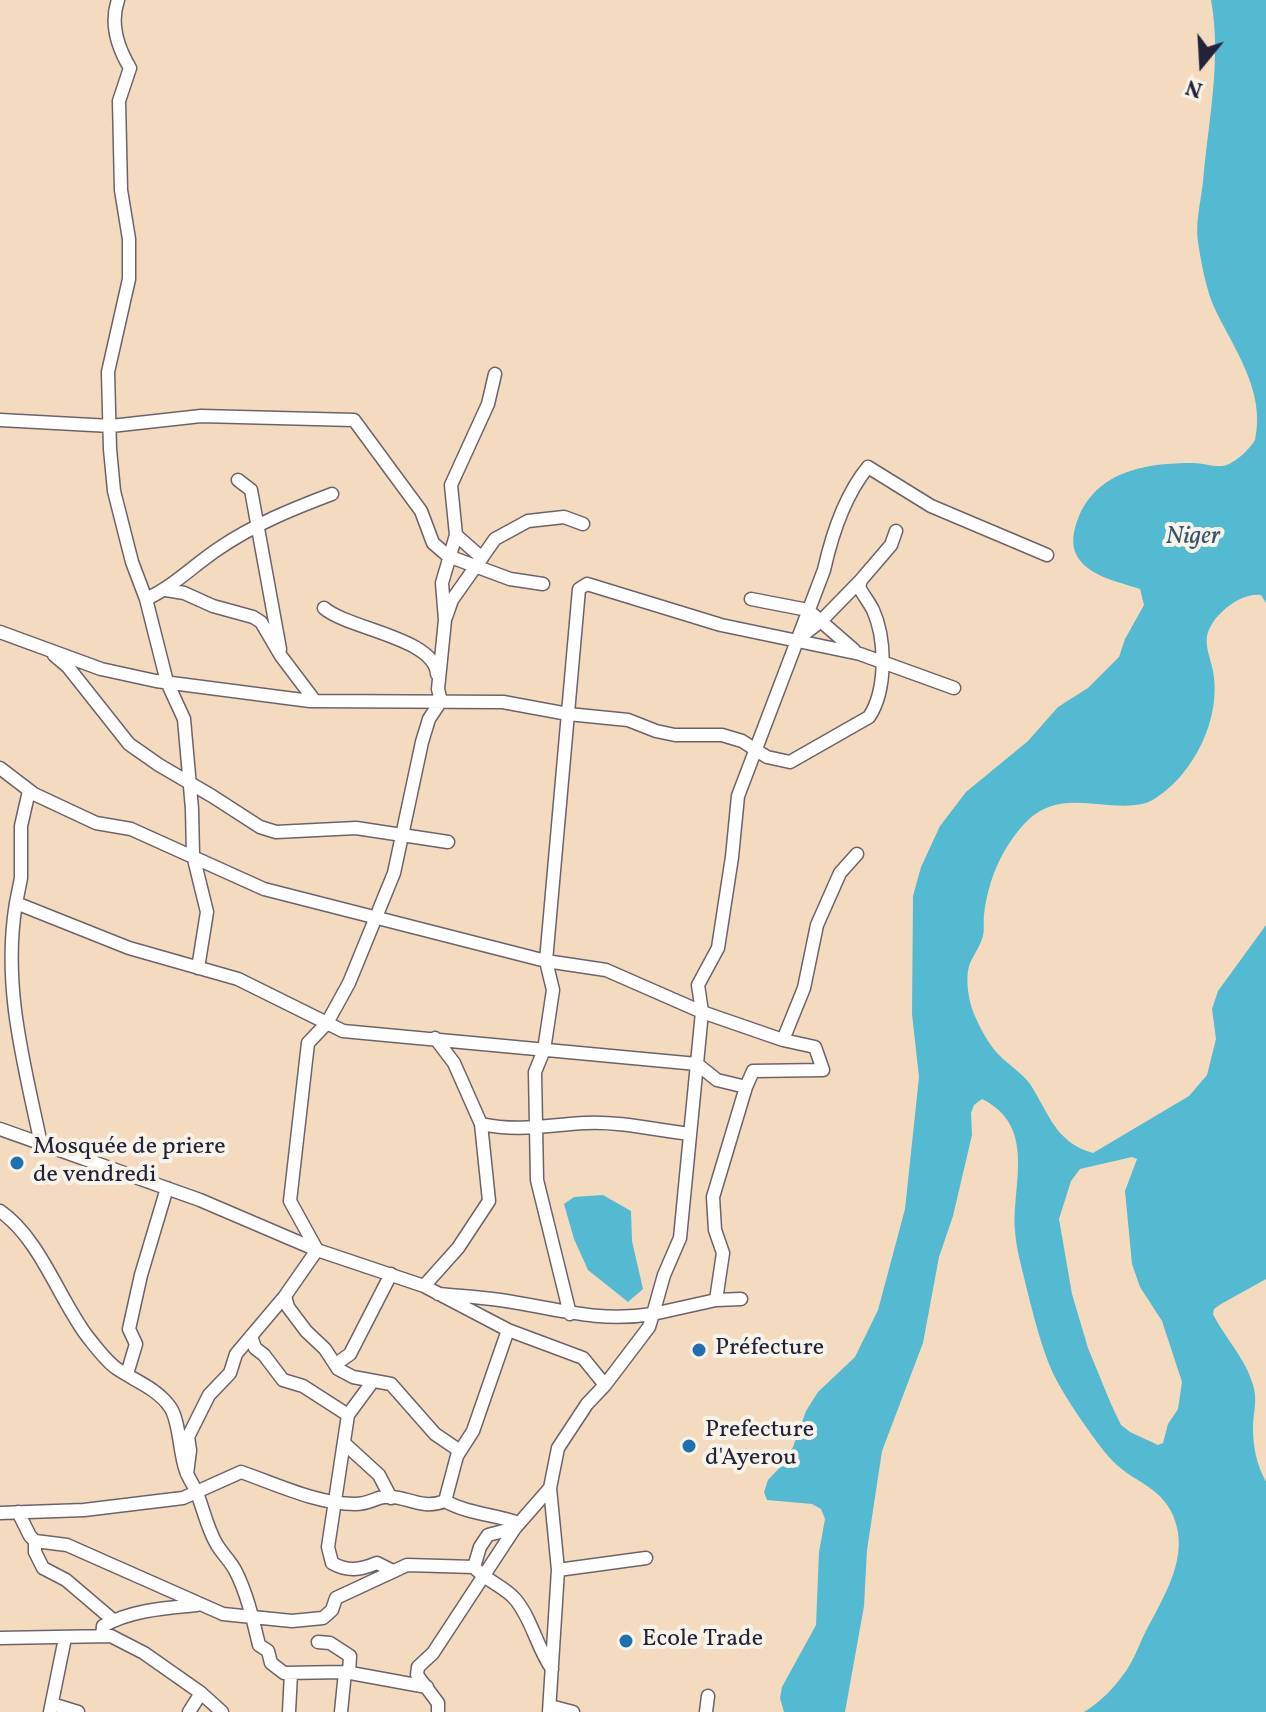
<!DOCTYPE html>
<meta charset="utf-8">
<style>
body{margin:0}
#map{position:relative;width:1266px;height:1712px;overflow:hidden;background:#f4dbbf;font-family:Vollkorn,serif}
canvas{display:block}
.north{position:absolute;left:1162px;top:24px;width:80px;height:80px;-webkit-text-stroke:6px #f7f3e8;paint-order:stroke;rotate:198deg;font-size:22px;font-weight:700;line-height:32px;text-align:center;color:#22223b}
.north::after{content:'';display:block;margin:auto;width:28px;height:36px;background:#22223b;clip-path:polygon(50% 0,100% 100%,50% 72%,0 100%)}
</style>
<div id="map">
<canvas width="1266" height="1712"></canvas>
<div class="north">N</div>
</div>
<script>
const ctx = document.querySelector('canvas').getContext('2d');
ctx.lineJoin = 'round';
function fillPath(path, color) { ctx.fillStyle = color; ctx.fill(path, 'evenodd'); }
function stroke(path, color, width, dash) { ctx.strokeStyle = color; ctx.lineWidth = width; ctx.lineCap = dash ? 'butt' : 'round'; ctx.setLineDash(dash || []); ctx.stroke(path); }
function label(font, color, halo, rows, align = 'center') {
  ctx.font = font + ' Vollkorn,serif'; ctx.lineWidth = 8; ctx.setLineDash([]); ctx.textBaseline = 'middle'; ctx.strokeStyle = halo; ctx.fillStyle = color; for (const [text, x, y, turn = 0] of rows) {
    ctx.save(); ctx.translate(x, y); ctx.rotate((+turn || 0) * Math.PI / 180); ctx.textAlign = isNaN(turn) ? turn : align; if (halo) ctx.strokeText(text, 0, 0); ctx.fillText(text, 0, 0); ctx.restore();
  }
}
const water = new Path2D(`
 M1211 0H1266V603L1261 595C1240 592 1211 616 1207 636 1205 647 1211 660 1213 671 1220 709 1204 749 1180 777 1173 785 1156 800 1146 803 1106 814 1061 785 1025 823 1001 849 988 881 984 915 983 923 985 932 982 939 979 948 972 957 969 966 965 980 969 1002 974 1014 980 1028 989 1045 999 1055 1009 1065 1022 1073 1030 1084 1050 1115 1055 1142 1093 1153L1189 1096 1207 1075 1216 1039 1212 1009 1218 991 1266 925V1279L1221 1304 1214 1309 1213 1314C1225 1338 1246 1359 1253 1385 1258 1400 1253 1413 1253 1428 1253 1448 1257 1465 1266 1482V1712H1084C1099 1703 1113 1689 1123 1675 1132 1664 1137 1650 1143 1637 1159 1604 1188 1563 1176 1524 1165 1485 1132 1484 1109 1457 1094 1440 1061 1392 1052 1371 1041 1346 1034 1317 1027 1290 1023 1271 1016 1250 1015 1230 1012 1184 1037 1126 982 1099L974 1105 971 1113 972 1135 953 1216 939 1257 923 1343 882 1451 867 1550 864 1606 845 1712H784L780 1698 782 1687 816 1625 819 1552 825 1519 821 1509 812 1504 767 1500 764 1492 768 1480 782 1465 793 1447 806 1411 818 1392 855 1357 878 1310 905 1209 919 1077 912 1014 913 896 921 867 940 826 966 792 1028 741 1058 707 1088 688 1119 657 1125 639 1144 605 1140 589C1120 582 1089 577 1077 556 1070 544 1074 528 1079 516 1099 470 1148 463 1193 463 1202 463 1213 467 1223 466 1234 464 1250 449 1255 440 1266 390 1233 348 1214 307 1206 289 1201 262 1198 242 1195 224 1201 200 1203 182 1208 123 1222 59 1211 0ZM1132 1157 1137 1159 1125 1191 1132 1264 1140 1287 1162 1321 1182 1382 1178 1409 1168 1424 1163 1443 1158 1445 1130 1432 1121 1425 1111 1404 1088 1348 1072 1294 1059 1219 1071 1181 1080 1169Z
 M603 1195 631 1211 632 1241 643 1289 628 1302 588 1270 574 1239 564 1204 574 1197Z`);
const minor = new Path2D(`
 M118 0C110 23 118 48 130 68L119 101 121 190 129 239V279L108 372 110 449 114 491 132 562 146 599 167 682 184 719 192 809 193 855 207 912 198 968
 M0 420 111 426 201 416 354 420 421 511 433 543 448 556 510 579 543 584
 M238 480 251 490 280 649
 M456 535 482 558
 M166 590 184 593 213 606 253 617 261 622 281 656 315 701
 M146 599C173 587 194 565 218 549 253 525 292 509 332 494
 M751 599 808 610 854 650
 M324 608C348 629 435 638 437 674
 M446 617 452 600 495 539 528 521 564 517 583 524
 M0 632 101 669 156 681 310 701 503 702 568 714 628 720 656 731 675 735H722L742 741 767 757 790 762 869 717C887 690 886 639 873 610 869 602 863 595 859 587L861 580 891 545 896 531
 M799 638 821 621 861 580
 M54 655 68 667 129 744 159 765 212 796 260 827 276 832 356 828 448 842
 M0 768 34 794 96 823 131 829 264 889 546 961 606 970 702 1012 783 1040
 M29 791 21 826V878L16 903 129 948 238 979 343 1031 697 1064 717 1080 746 1087
 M16 903C2 986 24 1063 41 1144
 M481 1124C519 1132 548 1125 585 1123 619 1121 656 1130 690 1134
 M0 1129 200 1200 317 1250 424 1286 508 1330 583 1358 605 1385
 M0 1211C40 1239 58 1297 87 1336 95 1346 105 1360 116 1368 133 1380 157 1388 170 1407 180 1421 179 1453 186 1471 189 1479 194 1486 197 1493 204 1511 207 1528 217 1545 222 1553 230 1561 235 1570 247 1593 253 1620 259 1645L268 1651 271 1663 284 1673 345 1672 427 1687
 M424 1286 458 1248 489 1201 481 1124 454 1063 435 1038
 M438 1294C459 1296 479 1297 500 1300 555 1308 596 1323 653 1314L664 1275 680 1238 702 1012 698 985 718 948 732 857 738 796 824 570C832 534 845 495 868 467L931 506 1047 555
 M285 1296 288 1307 306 1331 325 1349 338 1369 353 1377 391 1384 435 1434 460 1451
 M716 1300 723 1253 715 1230 713 1197 746 1087 753 1071 823 1070 815 1047 783 1040 804 988 817 925 840 873 857 854
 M570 1314 537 1180 535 1072 544 1050 553 990 546 961 579 589 587 584 721 625 860 654 954 688
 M508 1330 473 1431 457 1456 445 1501C468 1514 494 1514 519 1523
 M251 1336 255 1348 264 1355 283 1380 303 1386 348 1415
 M336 1364 350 1354 391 1274
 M127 1374 136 1344 129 1329 141 1275 167 1188
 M373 1381 348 1415 328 1547 332 1563C348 1572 360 1570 377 1563L393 1571
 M344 1443 379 1475 391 1498
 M187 1474 190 1450 188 1437 209 1395 230 1373 236 1354 285 1296 317 1250 290 1201 308 1043 327 1023 349 983 394 873 422 742 429 719 441 701 438 689 445 620 442 583 456 535 451 485 488 404 495 374
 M18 1512 30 1536 35 1541 67 1545 223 1614 292 1621 323 1618 332 1610 336 1598 407 1565 474 1567
 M0 1513 84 1510 183 1498 241 1472C276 1484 317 1504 355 1504 369 1504 375 1498 384 1497 405 1494 420 1511 445 1501
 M35 1541V1552L43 1568 66 1580 113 1620
 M558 1570 646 1558
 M102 1636 103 1626C131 1610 165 1608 197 1605
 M0 1638 111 1636 144 1653 201 1693 222 1712
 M318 1642 330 1643 350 1656 349 1673
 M552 1669C537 1648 532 1619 515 1599 504 1586 486 1581 474 1567L480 1547 488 1535 515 1528 550 1488 558 1448 587 1404 605 1385 649 1327 653 1314 716 1300 741 1299
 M52 1704 78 1712
 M550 1706 573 1712
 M50 1712 65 1638
 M189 1712 201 1693
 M289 1712 291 1673
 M341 1712 345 1672
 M438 1712V1703L417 1675 418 1667 433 1653 515 1528
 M549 1712 558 1570 550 1488
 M706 1712 708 1696`);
const markers = [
 [17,1163,8,"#1f6fb2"],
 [699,1350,8,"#1f6fb2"],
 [689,1446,8,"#1f6fb2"],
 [626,1641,8,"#1f6fb2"]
];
const poiNames = [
 ["Mosquée de priere",33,1149],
 ["de vendredi",33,1177],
 ["Préfecture",715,1350],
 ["Prefecture",705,1432],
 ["d'Ayerou",705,1460],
 ["Ecole Trade",642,1641]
];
const waterNames = [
 ["Niger",1193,538]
];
fillPath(water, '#53bad2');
stroke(minor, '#6c6369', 15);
stroke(minor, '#fff', 12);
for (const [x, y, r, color] of markers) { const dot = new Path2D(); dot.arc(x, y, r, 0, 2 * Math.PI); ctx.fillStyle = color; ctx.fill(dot); stroke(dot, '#f7f3e8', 3); }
label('24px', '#22223b', '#f7f3e8', poiNames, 'left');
label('italic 26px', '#335770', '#f7f3e8', waterNames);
</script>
